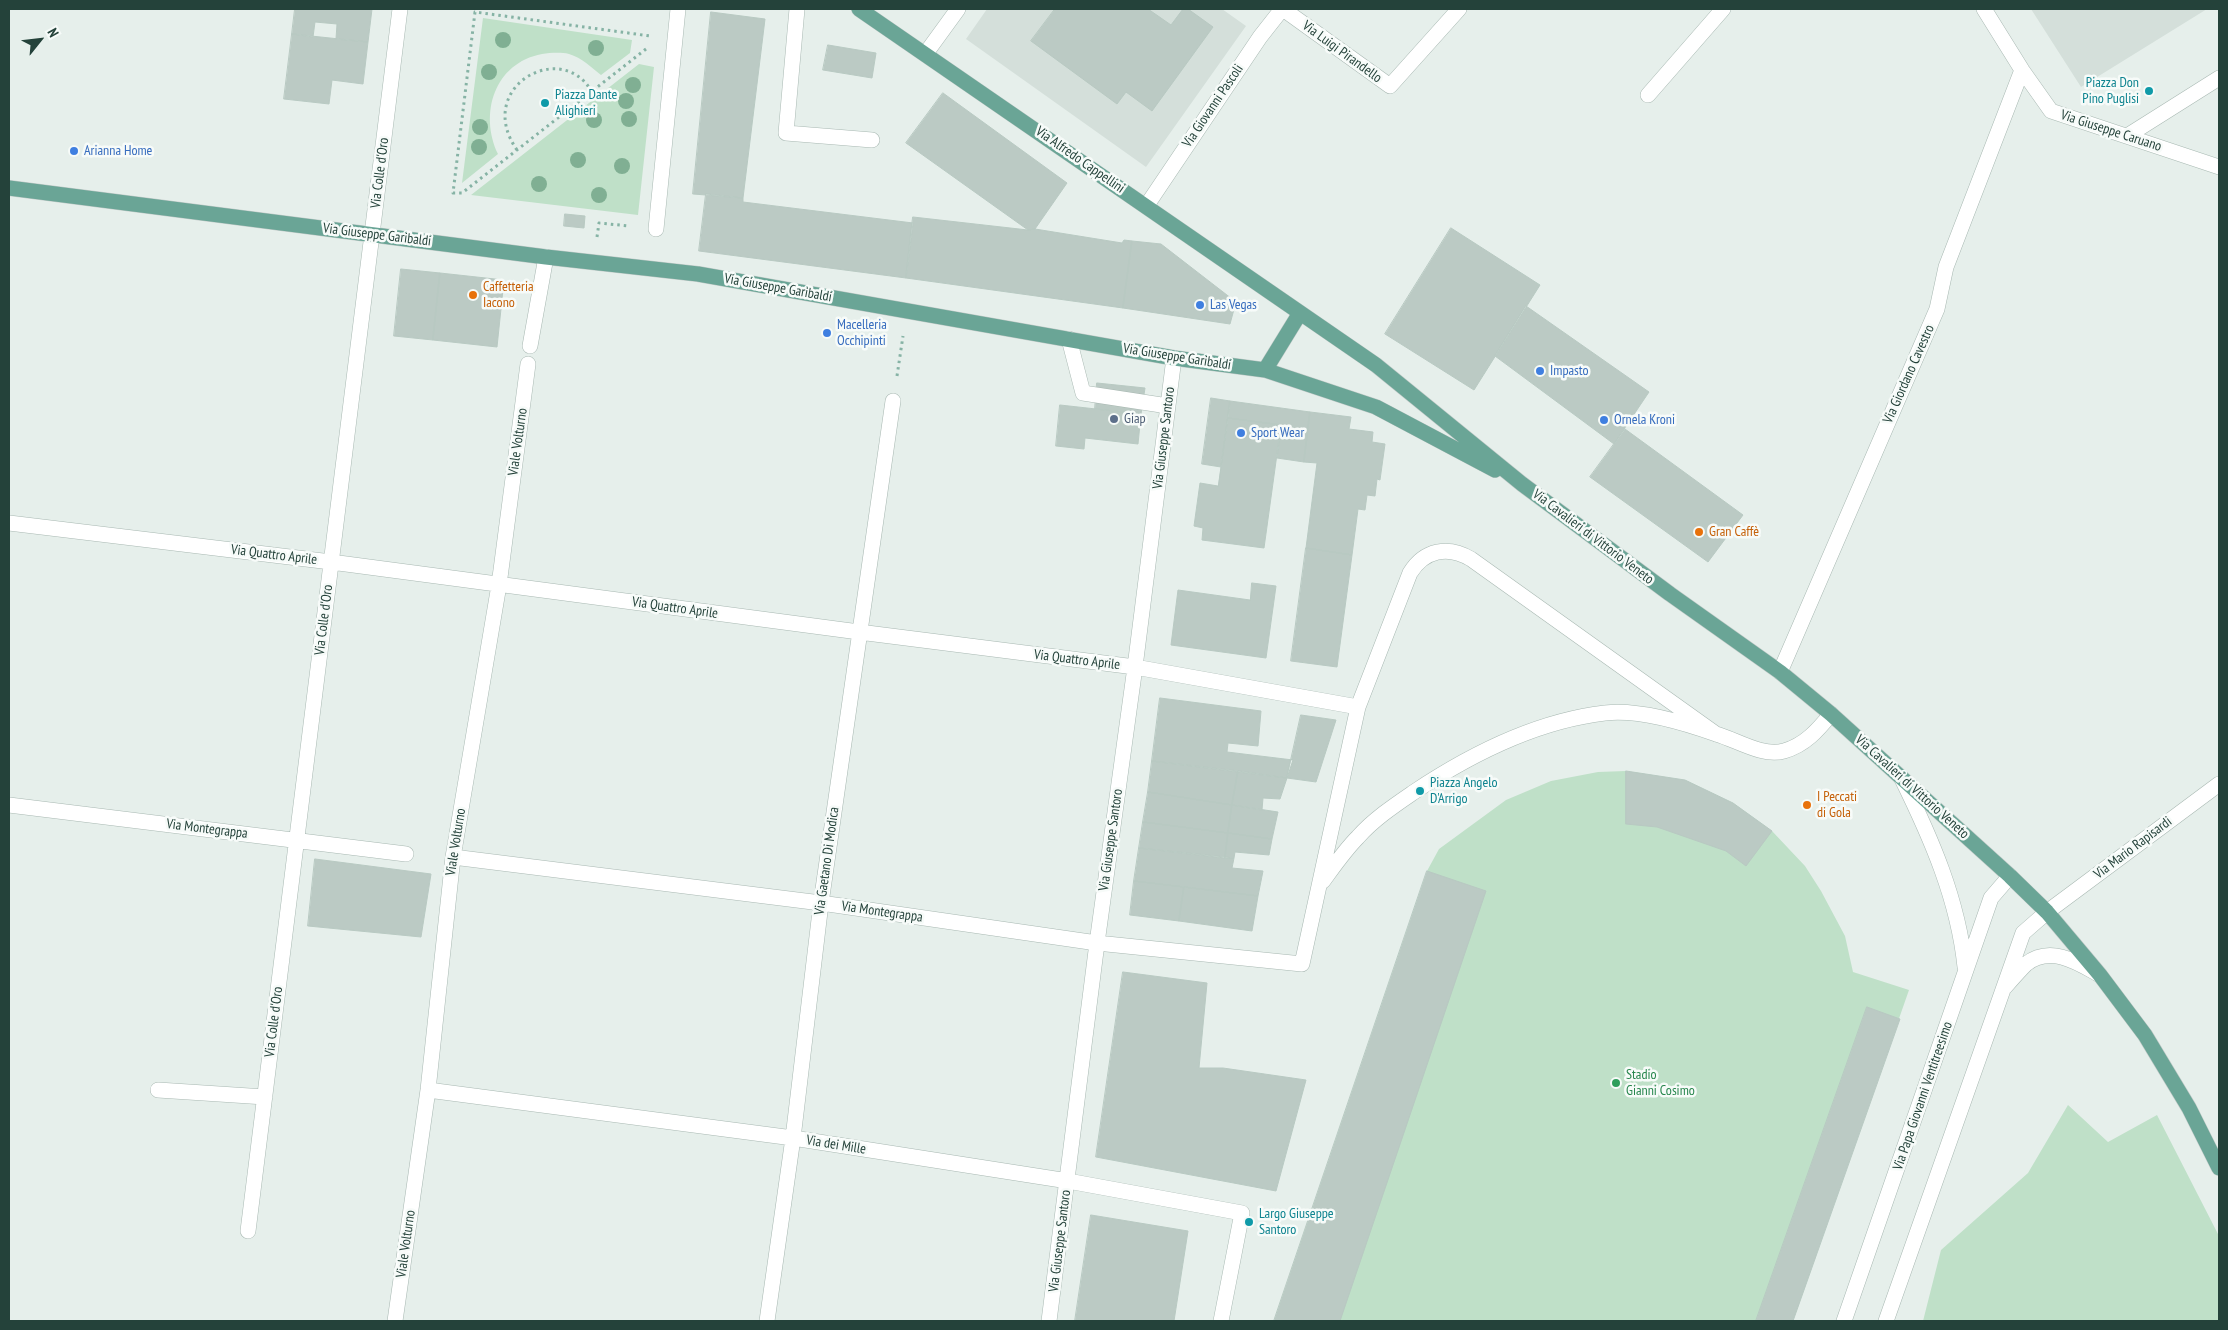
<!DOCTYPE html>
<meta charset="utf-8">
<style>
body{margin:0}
#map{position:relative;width:2228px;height:1330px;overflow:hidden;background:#e6efeb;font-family:"PT Sans Narrow",sans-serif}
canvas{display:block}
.frame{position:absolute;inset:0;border:10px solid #24423a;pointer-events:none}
.north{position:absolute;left:15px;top:15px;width:50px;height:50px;-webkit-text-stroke:4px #f7fbf9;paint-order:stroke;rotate:61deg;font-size:14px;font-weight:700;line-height:20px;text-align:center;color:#24423a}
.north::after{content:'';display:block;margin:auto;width:18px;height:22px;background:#24423a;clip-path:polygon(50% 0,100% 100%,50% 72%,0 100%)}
</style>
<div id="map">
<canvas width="2228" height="1330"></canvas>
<div class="frame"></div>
<div class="north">N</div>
</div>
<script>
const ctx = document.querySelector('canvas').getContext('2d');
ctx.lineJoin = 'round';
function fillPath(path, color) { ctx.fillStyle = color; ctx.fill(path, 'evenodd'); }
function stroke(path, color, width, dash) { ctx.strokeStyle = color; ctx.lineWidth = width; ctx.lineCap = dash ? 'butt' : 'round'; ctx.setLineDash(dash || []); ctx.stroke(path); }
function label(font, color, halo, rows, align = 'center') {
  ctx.font = font + ' "PT Sans Narrow",sans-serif'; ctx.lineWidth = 5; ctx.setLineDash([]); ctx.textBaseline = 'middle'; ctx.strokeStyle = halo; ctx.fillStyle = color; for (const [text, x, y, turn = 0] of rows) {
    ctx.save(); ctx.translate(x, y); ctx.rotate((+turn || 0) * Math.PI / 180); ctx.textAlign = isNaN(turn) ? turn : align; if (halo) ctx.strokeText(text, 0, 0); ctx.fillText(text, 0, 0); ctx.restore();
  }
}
const built = new Path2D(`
 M987 9H1222L1246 26 1146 167 966 39Z
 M2031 9H2207L2081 87Z`);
const green = new Path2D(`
 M483 18 632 40 630 53 601 75C591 67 582 58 569 54 560 52 550 53 542 54 494 63 479 114 498 154L462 183Z
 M639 64 654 67 638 215 471 195Z
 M1626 771 1685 780 1733 803 1772 831 1805 866 1821 891 1845 936 1853 972 1909 990 1793 1321H1274L1427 871 1439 849 1506 800 1551 781 1598 772Z
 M2068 1105 2108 1142 2157 1115 2219 1236V1321H1923L1941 1250 2028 1173Z`);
const building = new Path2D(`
 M295 9H372L368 42 336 39 337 24 315 22 313 37 292 34Z
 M1055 9H1148L1171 25 1183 9H1188L1213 27 1152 111 1126 92 1117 104 1031 41Z
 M711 12 765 19 743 198 693 194Z
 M292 34 368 42 363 84 332 80 329 104 284 99Z
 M828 45 876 53 872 78 823 70Z
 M943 93 1067 183 1035 229 1028 230 906 143Z
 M706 194 743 198V202L913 223 906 278 699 251Z
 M565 214 585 216 584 228 564 226Z
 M913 217 1028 230 1035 229 1122 243 1124 240 1132 241 1123 308 906 278Z
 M1451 228 1540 285 1474 390 1385 334Z
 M1132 241 1161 244 1236 302 1230 324 1123 308Z
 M401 269 440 273 433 340 394 336Z
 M440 273 504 280 497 347 433 340Z
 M1526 306 1649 392 1614 444 1495 356Z
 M1097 383 1145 388 1141 414 1095 409Z
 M1211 398 1230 401 1221 467 1202 464Z
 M1230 401 1310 412 1304 462 1277 458 1281 425 1228 418Z
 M1060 405 1141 414 1138 444 1085 438 1084 449 1056 446Z
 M1310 412 1351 417 1349 429 1373 432 1372 442 1385 444 1380 480 1377 479 1375 496 1367 495 1365 510 1358 509 1352 555 1306 548 1317 463 1304 462Z
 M1228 418 1281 425 1264 548 1202 540 1203 528 1194 526 1200 483 1218 486Z
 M1625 429 1743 515 1708 562 1590 477Z
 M1306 548 1352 555 1337 667 1291 661Z
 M1252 583 1276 586 1266 658 1171 645 1178 590 1250 600Z
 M1160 698 1261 711 1258 746 1228 743 1227 752 1293 760 1287 778 1152 761Z
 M1301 715 1336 720 1316 782 1287 778Z
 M1152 761 1238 771 1232 805 1148 792Z
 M1238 771 1287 778 1280 799 1263 798 1262 810 1232 805Z
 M1626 771 1685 780 1733 803 1772 831 1746 866 1726 851 1657 827 1626 824Z
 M1148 792 1232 805 1228 833 1143 822Z
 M1232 805 1278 812 1272 839 1228 833Z
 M1143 822 1228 833 1225 858 1139 848Z
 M1228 833 1272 839 1269 855 1235 852 1234 858H1225Z
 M1139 848 1234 858 1232 868 1263 871 1258 896 1134 881Z
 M315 859 431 874 421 937 308 926Z
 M1427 871 1486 891 1340 1321H1274Z
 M1134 881 1184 887 1179 921 1130 915Z
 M1184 887 1258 896 1252 931 1179 921Z
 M1123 972 1207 983 1199 1068H1223L1306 1080 1276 1191 1096 1157Z
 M1867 1007 1900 1019 1793 1321H1756Z
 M1091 1215 1188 1231 1174 1321H1075Z`);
const path = new Path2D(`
 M646 49 462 193H453L475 12 650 36
 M517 150C473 87 562 38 592 92
 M597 237 599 223 630 226
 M897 376 903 336`);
const minor = new Path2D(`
 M797 9 786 133 872 140
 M1283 9 1390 86 1459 9
 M1984 9 2022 70 2051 111 2219 167
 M926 53 958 9
 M1648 95 1723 9
 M2127 136 2219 78
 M1147 205 1260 37 1282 9
 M656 229 678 9
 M1069 339 1083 393 1168 406
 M530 346 546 257
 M9 523 331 562 859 632 1135 667 1358 707
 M1780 672 1937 309 1946 267 2022 70
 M1901 777C1931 838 1958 899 1965 967
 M9 805 406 854
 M453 857 821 903 1097 943 1302 964 1358 707 1410 573C1424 550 1448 545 1471 559L1716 734
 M1323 881C1334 866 1345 850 1358 837 1374 819 1395 805 1414 792 1471 754 1536 721 1605 713 1638 709 1685 723 1716 734 1737 740 1762 757 1784 751 1805 745 1818 730 1831 714
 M2005 987C2012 979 2019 971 2026 964 2050 945 2077 962 2098 974
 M158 1090 265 1097
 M428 1090 793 1138 1068 1181 1242 1213 1221 1321
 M248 1231 400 9
 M395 1321 428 1090 453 857 499 585 528 364
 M767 1321 793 1138 821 903 893 401
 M1049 1321 1097 943 1135 667 1174 358
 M1844 1321 1991 898 2010 876
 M1886 1321 2023 933 2047 912 2219 784`);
const major = new Path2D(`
 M859 9 1376 365 1522 484 1670 594 1780 672 1831 714 2010 876 2047 912 2100 975 2145 1035 2189 1108 2219 1168
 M9 188 546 257 698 274 1174 358 1265 370 1376 407 1495 470
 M1265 370 1300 313`);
const trees = [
 [503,40],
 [596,48],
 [489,72],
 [633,85],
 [626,101],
 [629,119],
 [594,120],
 [480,127],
 [479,147],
 [578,160],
 [622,166],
 [539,184],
 [599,195]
];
const markers = [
 [2149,91,5,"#0f9aa8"],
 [545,103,5,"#0f9aa8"],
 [74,151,5,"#3f7fe0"],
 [473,295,5,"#e8710a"],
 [1200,305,5,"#3f7fe0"],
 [827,333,5,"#3f7fe0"],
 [1540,371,5,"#3f7fe0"],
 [1114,419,5,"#5c6f8a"],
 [1604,420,5,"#3f7fe0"],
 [1241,433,5,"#3f7fe0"],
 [1699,532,5,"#e8710a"],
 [1420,791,5,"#0f9aa8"],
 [1807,805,5,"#e8710a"],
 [1616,1083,5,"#2e9e5b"],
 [1249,1222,5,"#0f9aa8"]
];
const streetNames = [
 ["Via Luigi Pirandello",1342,52,36],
 ["Via Giovanni Pascoli",1213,106,-56],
 ["Via Giuseppe Caruano",2111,131,18],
 ["Via Alfredo Cappellini",1080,160,35],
 ["Via Colle d'Oro",380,173,-83],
 ["Via Giuseppe Garibaldi",377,235,7],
 ["Via Giuseppe Garibaldi",778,288,10],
 ["Via Giuseppe Garibaldi",1177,357,9],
 ["Via Giordano Cavestro",1909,374,-66],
 ["Via Giuseppe Santoro",1164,438,-83],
 ["Viale Volturno",518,442,-82],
 ["Via Cavalieri di Vittorio Veneto",1593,537,37],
 ["Via Quattro Aprile",274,555,7],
 ["Via Quattro Aprile",675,608,8],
 ["Via Colle d'Oro",324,620,-83],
 ["Via Quattro Aprile",1077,660,7],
 ["Via Cavalieri di Vittorio Veneto",1912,787,42],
 ["Via Montegrappa",207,829,7],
 ["Via Giuseppe Santoro",1111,840,-82],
 ["Viale Volturno",456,842,-81],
 ["Via Mario Rapisardi",2133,848,-37],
 ["Via Gaetano Di Modica",827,861,-82],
 ["Via Montegrappa",882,912,8],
 ["Via Colle d'Oro",274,1022,-83],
 ["Via Papa Giovanni Ventitreesimo",1923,1096,-71],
 ["Via dei Mille",836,1145,9],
 ["Via Giuseppe Santoro",1060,1241,-83],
 ["Viale Volturno",406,1244,-82]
];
const cultureNames = [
 ["Piazza Don",2139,83,"right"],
 ["Pino Puglisi",2139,99,"right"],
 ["Piazza Dante",555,95],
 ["Alighieri",555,111],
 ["Piazza Angelo",1430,783],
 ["D'Arrigo",1430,799],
 ["Largo Giuseppe",1259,1214],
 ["Santoro",1259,1230]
];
const shopNames = [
 ["Arianna Home",84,151],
 ["Las Vegas",1210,305],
 ["Macelleria",837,325],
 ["Occhipinti",837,341],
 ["Impasto",1550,371],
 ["Ornela Kroni",1614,420],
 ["Sport Wear",1251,433]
];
const foodNames = [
 ["Caffetteria",483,287],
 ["Iacono",483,303],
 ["Gran Caffè",1709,532],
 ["I Peccati",1817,797],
 ["di Gola",1817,813]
];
const serviceNames = [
 ["Giap",1124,419]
];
const leisureNames = [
 ["Stadio",1626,1075],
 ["Gianni Cosimo",1626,1091]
];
fillPath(built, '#d4dfda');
fillPath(green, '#bfe0c8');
fillPath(building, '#bbcac4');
stroke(building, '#b8c9c2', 1);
stroke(minor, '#a8b8b2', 16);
stroke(major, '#c2cac8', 16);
stroke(path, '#86b3a5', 3, [2.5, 4]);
stroke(minor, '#fff', 15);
stroke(major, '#6aa596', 15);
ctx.fillStyle = '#80af93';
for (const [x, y] of trees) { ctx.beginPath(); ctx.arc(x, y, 8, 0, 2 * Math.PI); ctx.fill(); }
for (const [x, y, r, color] of markers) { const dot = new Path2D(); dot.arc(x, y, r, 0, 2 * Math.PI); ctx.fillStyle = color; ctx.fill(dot); stroke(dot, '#f7fbf9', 2); }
label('14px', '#24423a', '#f7fbf9', streetNames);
label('14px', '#0d838f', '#f7fbf9', cultureNames, 'left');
label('14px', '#366cbe', '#f7fbf9', shopNames, 'left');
label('14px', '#c56008', '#f7fbf9', foodNames, 'left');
label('14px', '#4e5e75', '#f7fbf9', serviceNames, 'left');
label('14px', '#27864d', '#f7fbf9', leisureNames, 'left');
</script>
